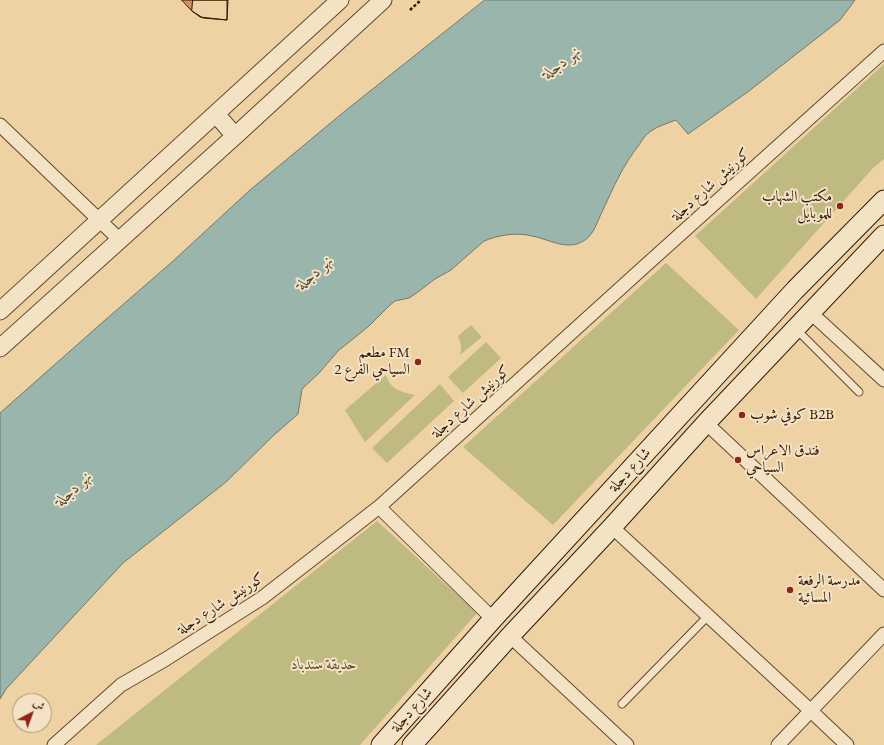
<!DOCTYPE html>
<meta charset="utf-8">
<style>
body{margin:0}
#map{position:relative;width:884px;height:745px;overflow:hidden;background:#eed2a4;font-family:"EB Garamond",Amiri,serif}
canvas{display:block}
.north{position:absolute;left:12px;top:693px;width:40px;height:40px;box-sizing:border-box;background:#f4e2c4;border:1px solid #a69279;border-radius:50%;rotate:41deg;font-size:11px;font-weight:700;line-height:16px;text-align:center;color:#301b09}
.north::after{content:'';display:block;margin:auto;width:14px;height:18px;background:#8f2418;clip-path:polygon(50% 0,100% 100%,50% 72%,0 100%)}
</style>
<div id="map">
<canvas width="884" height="745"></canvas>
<div class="north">ش</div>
</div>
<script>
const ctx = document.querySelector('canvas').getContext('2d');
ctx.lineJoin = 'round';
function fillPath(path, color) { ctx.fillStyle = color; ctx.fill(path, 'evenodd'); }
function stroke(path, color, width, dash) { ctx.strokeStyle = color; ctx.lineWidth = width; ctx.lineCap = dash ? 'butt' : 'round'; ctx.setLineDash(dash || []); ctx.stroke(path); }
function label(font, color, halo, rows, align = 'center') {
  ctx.font = font + ' "EB Garamond",Amiri,serif'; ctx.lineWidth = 4; ctx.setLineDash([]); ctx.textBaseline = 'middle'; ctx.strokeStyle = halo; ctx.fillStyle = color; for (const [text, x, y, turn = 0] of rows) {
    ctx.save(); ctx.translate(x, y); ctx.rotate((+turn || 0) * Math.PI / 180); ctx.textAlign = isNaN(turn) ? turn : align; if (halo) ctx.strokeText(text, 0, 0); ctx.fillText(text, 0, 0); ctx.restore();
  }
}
const green = new Path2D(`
 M884 64V159L873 168 756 299 695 236Z
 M666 263 739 330 553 525 463 447Z
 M471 325 482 337 460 355C462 348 461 343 458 336Z
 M486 342 501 358 463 393 448 377Z
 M386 375C391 390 401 392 415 395L365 442 345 410Z
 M440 384 454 401 387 463 372 448Z
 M377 521 477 613 360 745H96Z`);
const water = new Path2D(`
 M485 0H855L840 20 749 91 688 134 676 120C668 123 658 126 651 131 646 134 642 140 639 145 623 165 613 188 602 212 597 222 594 234 585 240 568 252 549 239 532 236 516 232 499 235 484 241L451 270 435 279 418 292 409 298 395 301 390 305 369 326 338 351 320 372 302 389 298 414 274 435 226 482 123 563 6 689 0 699V413L104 321 172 262 250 190 345 111Z`);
const building = new Path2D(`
 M182 0H228L227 20 203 18 192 11Z
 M193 0H227V20L200 17 192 11Z`);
const path = new Path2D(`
 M410 10 421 0`);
const service = new Path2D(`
 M796 329 859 392
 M622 704 708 616`);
const minor = new Path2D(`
 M0 125 120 240
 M811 313 884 380
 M706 423 884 590
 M379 507 493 619
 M612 527 811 711 847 745
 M510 636 627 745
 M54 745 121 685 166 659 262 598 379 507 645 266 884 51
 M778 745 884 634`);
const tertiary = new Path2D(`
 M216 114 235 136
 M0 311 340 0
 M0 348 235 136 383 0`);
const secondary = new Path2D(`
 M381 745 493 619 795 290 884 200
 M412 745 510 636 612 527 706 423 884 235`);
const markers = [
 [840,206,4,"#8f2418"],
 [418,362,4,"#8f2418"],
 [742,415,4,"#8f2418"],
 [738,460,4,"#8f2418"],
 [790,590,4,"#8f2418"]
];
const streetNames = [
 ["كورنيش شارع دجلة",711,185,-42],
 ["كورنيش شارع دجلة",471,402,-42],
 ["شارع دجلة",630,470,-47],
 ["كورنيش شارع دجلة",221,604,-33],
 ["شارع دجلة",412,710,-48]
];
const poiNames = [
 ["مكتب الشهاب",832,197,"right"],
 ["للموبايل",832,214,"right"],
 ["مطعم FM",410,353,"right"],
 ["السياحي الفرع 2",410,370,"right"],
 ["كوفي شوب B2B",750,415],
 ["فندق الاعراس",746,451],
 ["السياحي",746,468],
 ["مدرسة الرفعة",798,581],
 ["المسائية",798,598]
];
const parkNames = [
 ["حديقة سندباد",324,665]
];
const waterNames = [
 ["نهر دجلة",562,63,-38],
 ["نهر دجلة",315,273,-42],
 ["نهر دجلة",74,489,-43]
];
fillPath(green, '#beba82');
fillPath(water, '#9ab6ac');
stroke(water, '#70786b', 1);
fillPath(building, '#d79064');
stroke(building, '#301b09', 1);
stroke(service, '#604930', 9);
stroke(minor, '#604930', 15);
stroke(tertiary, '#604930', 19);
stroke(secondary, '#301b09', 21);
stroke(path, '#301b09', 2.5, [3, 2]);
stroke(service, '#f4e2c4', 7);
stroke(minor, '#f4e2c4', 13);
stroke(tertiary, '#f4e2c4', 17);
stroke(secondary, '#f4e2c4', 19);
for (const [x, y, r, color] of markers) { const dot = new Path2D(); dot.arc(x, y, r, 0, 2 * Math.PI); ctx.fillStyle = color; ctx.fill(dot); stroke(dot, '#f4e2c4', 1.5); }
label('15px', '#301b09', '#f4e2c4', streetNames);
label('15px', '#301b09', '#f4e2c4', poiNames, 'left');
label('italic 15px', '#5b4b2d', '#f4e2c4', parkNames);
label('italic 16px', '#504a3a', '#f4e2c4', waterNames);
</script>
